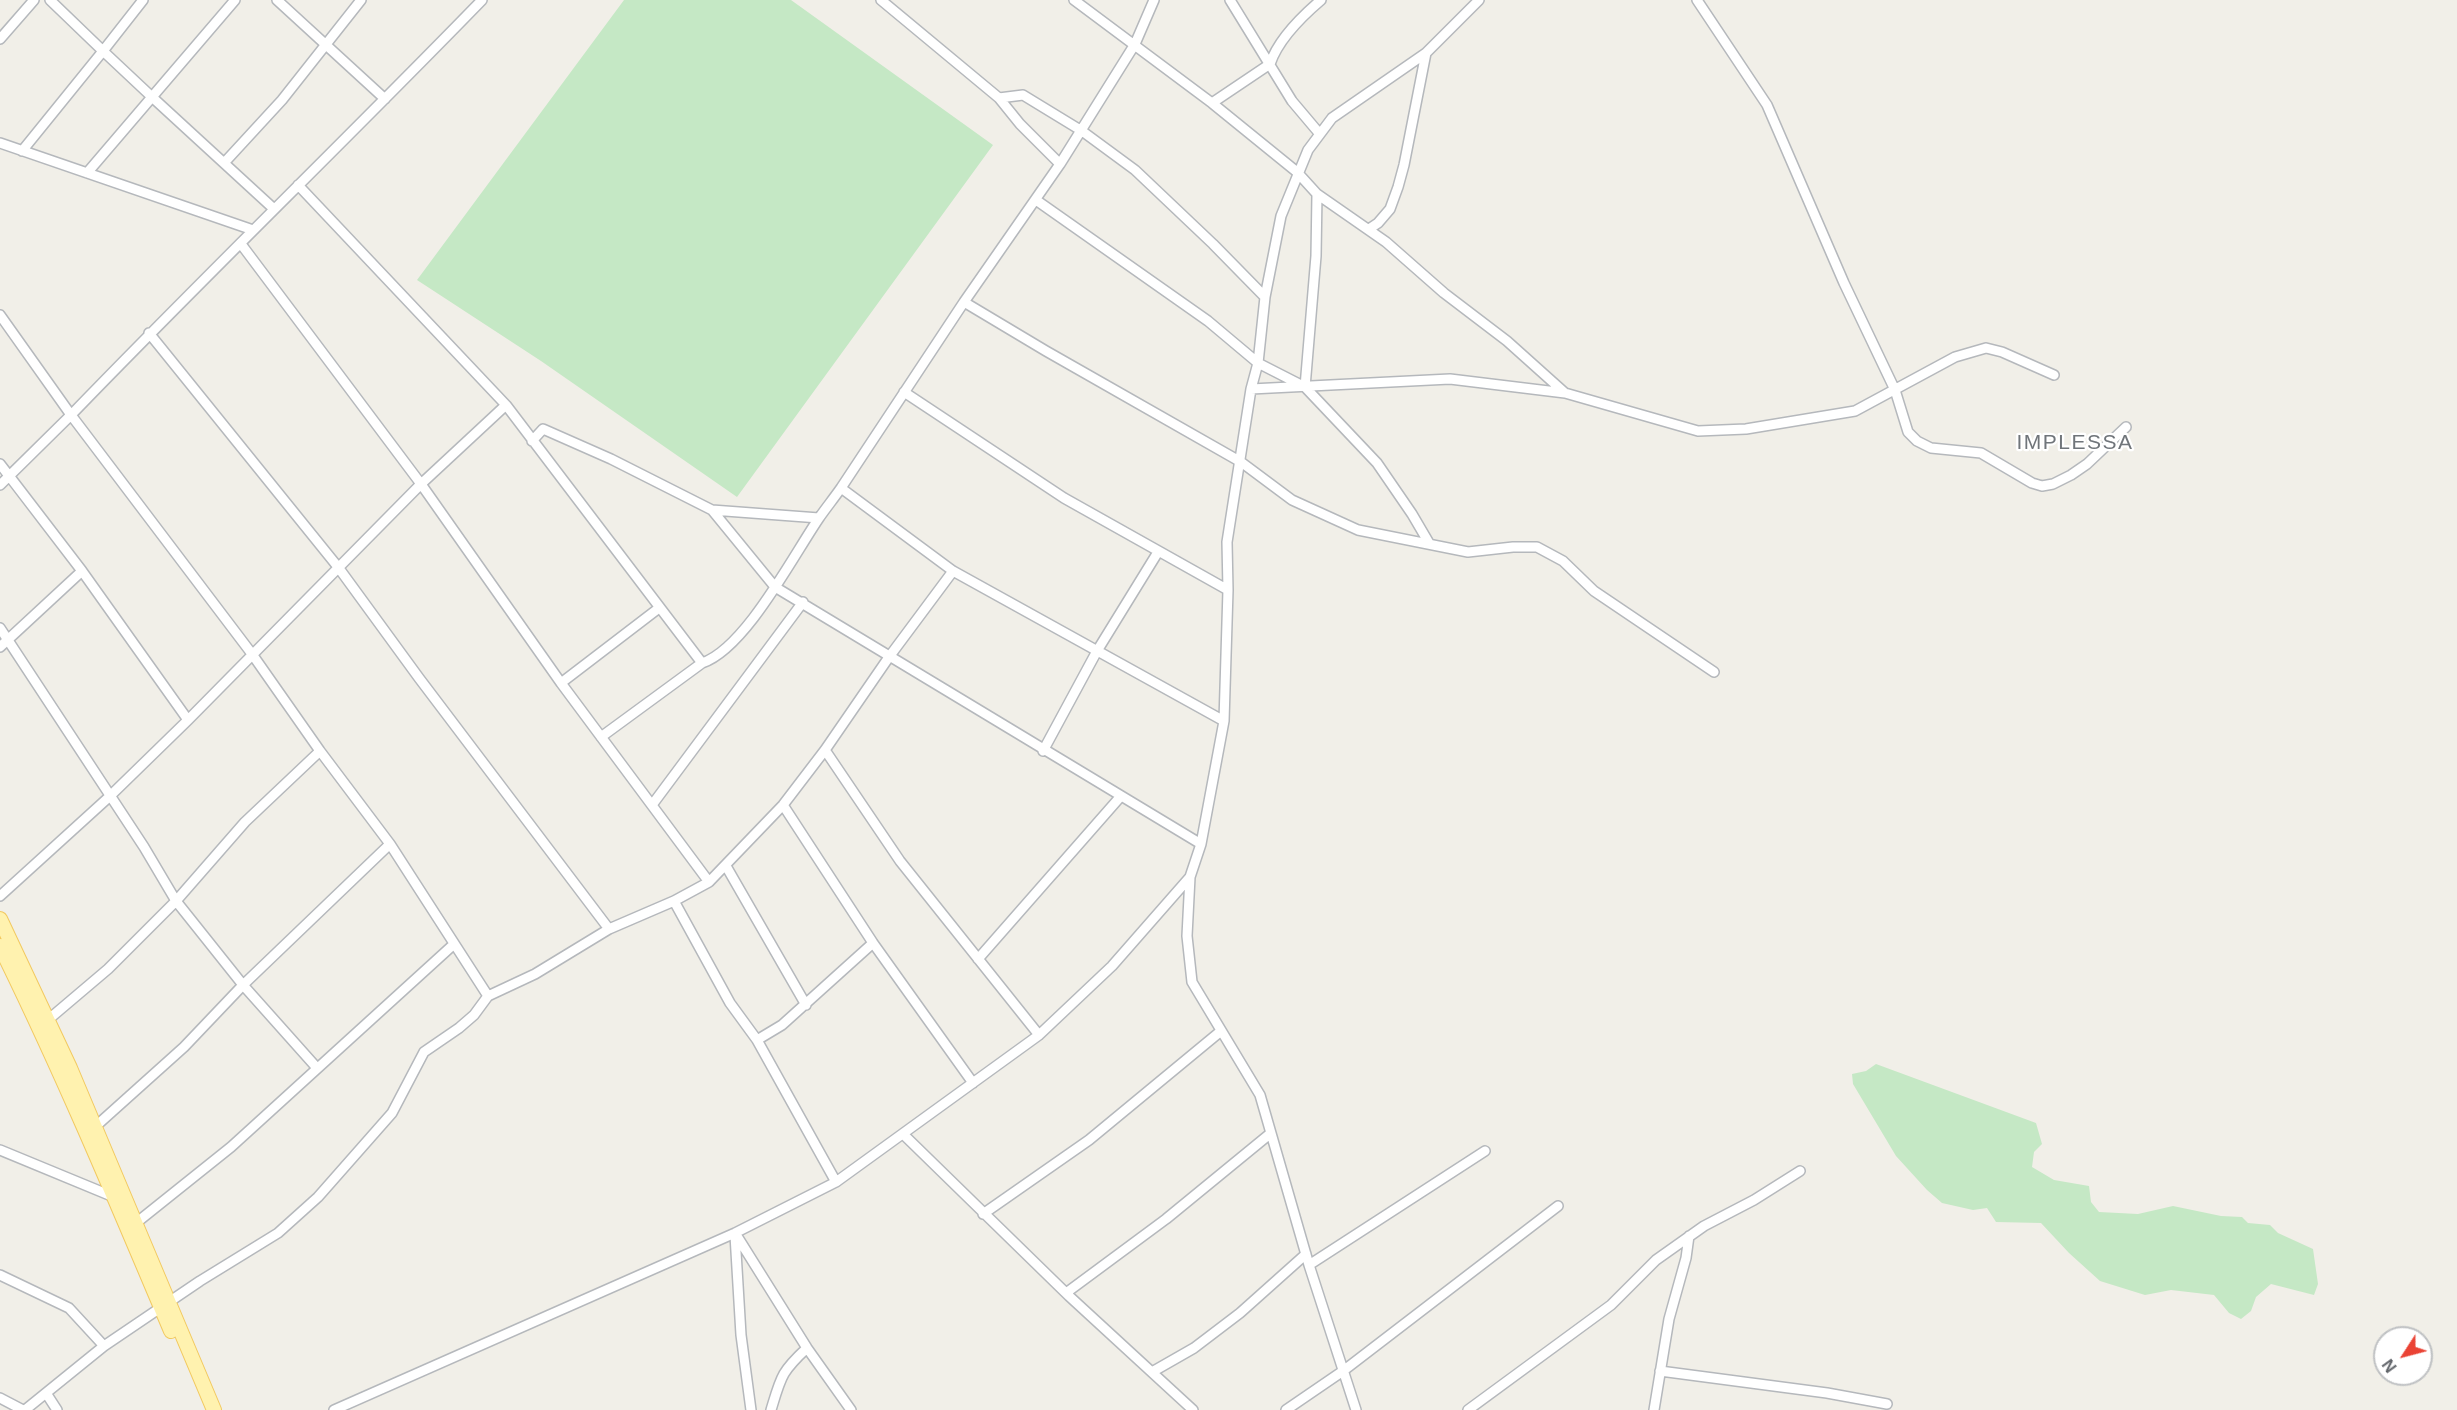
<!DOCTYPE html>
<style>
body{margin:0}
#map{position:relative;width:2457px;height:1410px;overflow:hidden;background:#f1efe8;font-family:Arial,sans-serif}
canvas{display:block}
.north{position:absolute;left:2373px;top:1326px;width:60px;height:60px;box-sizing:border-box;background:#fff;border:2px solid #bfc1c3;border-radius:50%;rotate:234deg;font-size:16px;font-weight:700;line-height:24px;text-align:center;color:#5f6368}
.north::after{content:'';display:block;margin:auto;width:21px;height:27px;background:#ea4335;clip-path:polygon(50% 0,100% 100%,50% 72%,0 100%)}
</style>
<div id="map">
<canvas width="2457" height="1410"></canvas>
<div class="north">N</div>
</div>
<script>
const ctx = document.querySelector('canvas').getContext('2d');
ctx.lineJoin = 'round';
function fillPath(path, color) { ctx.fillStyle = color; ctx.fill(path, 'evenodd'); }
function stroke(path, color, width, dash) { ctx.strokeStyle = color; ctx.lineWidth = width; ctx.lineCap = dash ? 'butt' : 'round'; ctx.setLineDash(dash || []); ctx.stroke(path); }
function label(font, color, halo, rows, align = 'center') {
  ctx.font = font + ' Arial,sans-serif'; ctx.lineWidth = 4.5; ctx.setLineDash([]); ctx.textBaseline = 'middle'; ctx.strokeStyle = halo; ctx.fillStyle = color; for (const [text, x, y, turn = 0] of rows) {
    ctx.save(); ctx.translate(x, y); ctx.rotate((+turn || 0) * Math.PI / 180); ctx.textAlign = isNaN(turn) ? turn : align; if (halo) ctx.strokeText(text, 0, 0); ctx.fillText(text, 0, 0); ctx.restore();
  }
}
const green = new Path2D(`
 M624 0H791L993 145 737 497 541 361 417 280Z
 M1876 1064 2036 1123 2042 1144 2034 1152 2032 1167 2054 1180 2089 1186 2091 1202 2099 1212 2138 1214 2173 1206 2221 1216 2242 1217 2248 1223 2270 1225 2278 1233 2313 1249 2318 1284 2314 1295 2271 1284 2256 1297 2251 1311 2241 1319 2229 1313 2214 1295 2171 1290 2145 1295 2100 1281 2069 1253 2041 1223 1996 1222 1987 1208 1973 1210 1942 1203 1927 1190 1896 1156 1853 1084 1852 1074 1866 1071Z`);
const street = new Path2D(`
 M235 0 152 97 274 209
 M277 0 385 99
 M482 0C346 140 206 275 71 415L252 654 320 751 390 844 488 996
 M1074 0 1212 103 1297 172 1317 194 1386 242 1444 293 1507 341 1565 393
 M1230 0 1292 101 1319 133
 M1697 0 1767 105 1844 283 1895 390 1908 432 1917 441 1931 448 1981 453 2032 483 2042 486 2053 484 2071 475 2087 464 2126 427
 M0 39 34 0
 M999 98 1023 95 1082 131 1135 170 1213 244 1265 297
 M1212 103 1270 64C1278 40 1301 17 1321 0
 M0 143 253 230
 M22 151 103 51 50 0
 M224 163 282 100 361 0
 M1060 164 1135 44 1154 0
 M87 173 152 97 103 51 143 0
 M298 185 506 405 702 663
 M1036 200 1208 321 1258 363 1305 387 1377 463 1412 514 1429 543
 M1369 229 1378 223 1390 209 1398 187 1404 165 1426 53
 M241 244 421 484 561 683 709 882
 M964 302 1046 351 1241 462 1292 500 1358 530 1468 552 1513 547H1537L1563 561 1594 591 1714 672
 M0 315 71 415 0 485
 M149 333 338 567 419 678 609 929
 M1305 387 1316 256 1317 194
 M1251 389 1450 379 1565 393 1698 431 1746 429 1855 411 1955 357 1986 348 2002 352 2054 375
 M904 392 1064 498 1228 590
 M532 441 543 429 611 459 712 510 775 587 1201 844
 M0 464 82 571 188 720
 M841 488 953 571 1224 721
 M712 510 819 518
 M0 628 144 847 176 901 243 985 317 1068
 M0 647 82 571
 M561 683 659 608
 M601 737 702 663C745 649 793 556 819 518 826 508 834 498 841 488L964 302 1060 164 1020 124 999 98 881 0
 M825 750 900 861 1039 1035
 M1043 751 1097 651 1158 552
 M652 805 803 602
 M783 805 873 943 973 1083
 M726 866 806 1005
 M0 896 109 797 188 720 421 484 506 405
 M674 901 730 1003 757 1040 836 1182
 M978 959 1121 796
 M49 1019 108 969 176 901 245 822 320 751
 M757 1040 782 1025 873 943
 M96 1126 184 1047 243 985 390 844
 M904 1135 1069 1296 1193 1410
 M0 1150 114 1197
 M983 1214 1089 1140 1221 1031
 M136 1223 231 1147 453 945
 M735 1233 807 1348 851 1410
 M735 1235 741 1335 751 1410
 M1309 1265 1485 1151
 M0 1275 69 1308 104 1346
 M1066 1293 1166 1219 1271 1133
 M1660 1371 1827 1393 1887 1404
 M1152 1372 1194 1348 1240 1313 1306 1254
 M46 1393 57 1410
 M0 1398 23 1410
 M25 1410 104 1346 200 1281 278 1233 318 1197 392 1113 424 1052 459 1028 474 1015 488 996 535 974 609 929 674 901 709 882 783 805 825 750 889 657 953 571
 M334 1410 735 1233 836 1182 1039 1035 1112 966 1190 877
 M771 1410C781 1377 781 1372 807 1348
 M1286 1410 1343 1371 1558 1206
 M1356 1410 1309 1265 1260 1095 1192 982 1187 936 1190 877 1201 844 1224 721 1228 590 1227 542 1251 389 1258 363 1265 297 1281 216 1308 150 1332 118 1426 53 1479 0
 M1468 1410 1611 1305 1656 1260 1704 1226 1754 1200 1800 1171
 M1654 1410 1669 1319 1686 1258 1689 1236`);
const primary = new Path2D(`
 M0 919 70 1068 214 1410
 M0 946C62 1072 116 1201 171 1331`);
const quarterNames = [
 ["IMPLESSA",2075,443]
];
fillPath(green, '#c5e8c5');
stroke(street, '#b5b8bc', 12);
stroke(primary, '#f2c960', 16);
stroke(street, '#fff', 9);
stroke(primary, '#fff2af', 14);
ctx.letterSpacing = '1.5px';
label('21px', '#70757a', '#fff', quarterNames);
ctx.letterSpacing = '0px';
</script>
